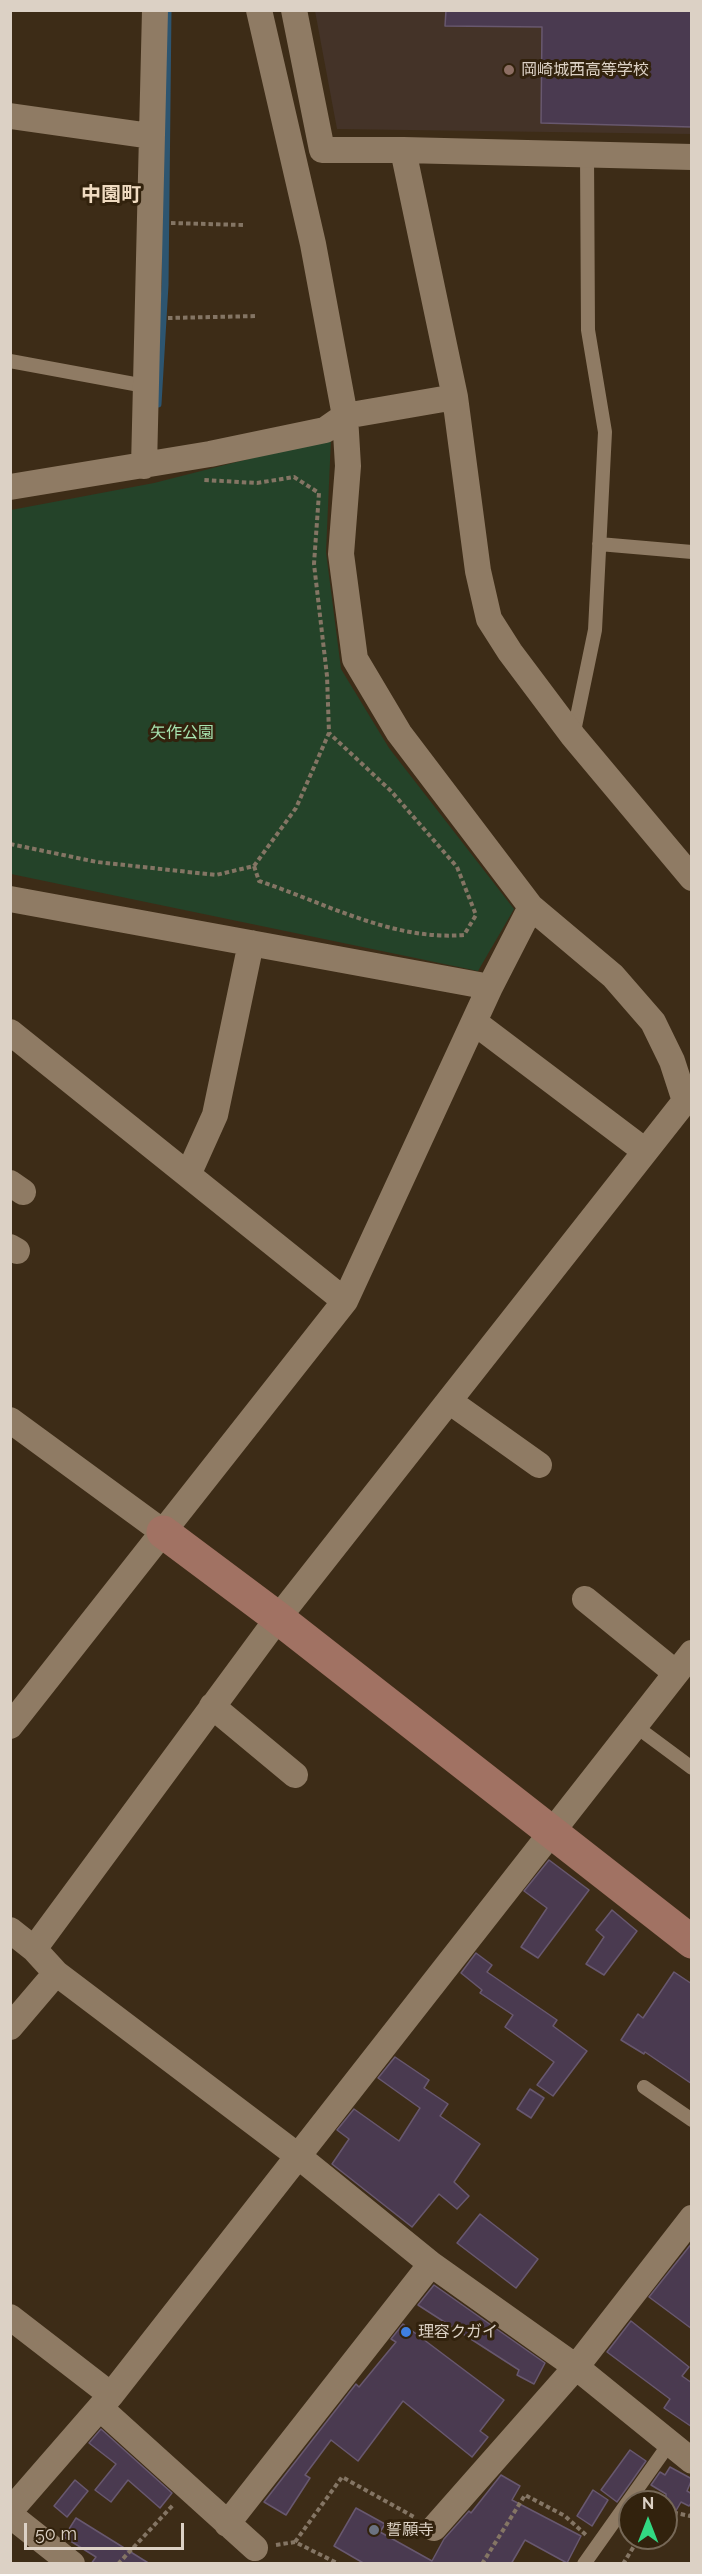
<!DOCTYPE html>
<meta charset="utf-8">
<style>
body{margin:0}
#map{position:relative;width:702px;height:2574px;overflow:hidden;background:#3d2c17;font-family:Raleway,sans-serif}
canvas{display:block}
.frame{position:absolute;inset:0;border:12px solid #dcd1c5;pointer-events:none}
.north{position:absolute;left:618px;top:2490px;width:60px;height:60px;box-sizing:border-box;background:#32220d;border:2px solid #766857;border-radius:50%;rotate:0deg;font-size:16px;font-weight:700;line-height:24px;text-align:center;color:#dcd1c5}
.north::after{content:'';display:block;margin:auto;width:21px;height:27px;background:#32d882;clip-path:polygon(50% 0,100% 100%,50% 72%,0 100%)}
.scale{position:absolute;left:24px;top:2523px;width:160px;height:27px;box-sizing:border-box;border:3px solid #dcd1c5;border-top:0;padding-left:8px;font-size:18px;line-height:21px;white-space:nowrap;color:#dcd1c5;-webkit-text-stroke:4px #32220d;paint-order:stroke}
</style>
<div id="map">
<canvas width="702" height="2574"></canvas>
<div class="frame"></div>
<div class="north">N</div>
<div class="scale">50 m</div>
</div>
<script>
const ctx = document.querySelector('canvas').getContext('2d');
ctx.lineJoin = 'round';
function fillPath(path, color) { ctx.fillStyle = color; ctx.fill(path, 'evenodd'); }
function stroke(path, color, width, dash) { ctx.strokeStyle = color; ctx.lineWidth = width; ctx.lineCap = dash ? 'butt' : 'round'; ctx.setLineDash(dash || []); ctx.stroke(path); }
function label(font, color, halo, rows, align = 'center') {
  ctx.font = font + ' Raleway,"Noto Sans JP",sans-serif'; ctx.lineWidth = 6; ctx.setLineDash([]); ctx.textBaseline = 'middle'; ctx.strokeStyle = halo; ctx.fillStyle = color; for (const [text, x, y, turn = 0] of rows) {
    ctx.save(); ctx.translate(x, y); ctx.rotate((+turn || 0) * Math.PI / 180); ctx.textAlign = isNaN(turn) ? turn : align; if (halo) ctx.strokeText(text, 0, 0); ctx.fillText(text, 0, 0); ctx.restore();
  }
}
const education = new Path2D(`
 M315 11H691V134L337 129Z`);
const green = new Path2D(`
 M331 438 326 552 341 669 389 748 514 909 478 971 11 874V510L154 483Z`);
const stream = new Path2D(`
 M158 404 165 285 168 10`);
const building = new Path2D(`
 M446 10H692V127L541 123 542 27 445 26Z
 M549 1860 589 1890 538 1958 521 1947 547 1908 524 1891Z
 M612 1910 637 1931 604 1975 586 1964 604 1937 596 1930Z
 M476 1953 492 1965 487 1972 557 2020 553 2026 587 2051 553 2096 537 2085 554 2062 505 2027 513 2015 480 1993 482 1990 461 1973Z
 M674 1972 692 1984V2084L645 2052 644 2054 621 2040 638 2014 643 2018Z
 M395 2057 429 2080 424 2088 448 2104 440 2116 480 2144 454 2182 469 2196 457 2209 439 2194 412 2227 332 2164 349 2139 337 2130 354 2109 399 2141 420 2108 378 2078Z
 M530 2089 544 2098 531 2118 517 2109Z
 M480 2214 538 2259 516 2288 457 2243Z
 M692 2243V2329L649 2297Z
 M434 2285 545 2363 534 2384 517 2375 519 2370 418 2305Z
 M631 2321 689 2367 682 2376 692 2383V2427L664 2408 670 2399 607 2352Z
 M403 2324 504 2400 480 2431 488 2437 472 2457 403 2401 358 2461 331 2440 305 2475 310 2478 286 2515 264 2502 356 2384 359 2387 396 2342 391 2339Z
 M101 2429 172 2493 160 2508 128 2480 111 2502 95 2490 116 2464 89 2443Z
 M630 2450 646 2461 617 2502 601 2490Z
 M670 2467 692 2479 687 2491 692 2494V2502L689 2506 681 2502 666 2528V2494L651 2485 660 2472 665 2475Z
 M501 2475 520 2486 512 2500 581 2536 567 2563 525 2540 511 2564H365L334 2546 356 2508 385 2524 380 2532 432 2561 444 2539 469 2511 471 2513Z
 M75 2480 88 2491 67 2517 54 2506Z
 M593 2490 608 2500 592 2526 577 2516Z
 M76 2518 150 2564H91L96 2557 64 2537Z`);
const path = new Path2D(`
 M171 223 243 225
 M168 318 257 316
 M10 844 97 862 216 875 254 866 296 808 329 733 327 676 314 564 319 493 294 477 257 483 204 480
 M254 866 259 881C325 903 393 941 464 935L476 915 457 867 391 791 329 733
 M666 2511 690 2516 692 2514
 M295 2542 342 2477 416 2518
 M276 2545 295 2542 339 2564
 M118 2564 173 2505
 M482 2564 525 2495 565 2516 586 2535
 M623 2564 639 2538`);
const lane = new Path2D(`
 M10 361 145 386
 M599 544 692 552
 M573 736 595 630 605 432 588 330 587 154
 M634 1725 692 1768
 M644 2087 692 2120
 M584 2564 669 2444`);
const street = new Path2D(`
 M294 10 322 150H403L455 397 478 571 489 619 510 652 573 736 692 878
 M10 116 151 136
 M403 150 692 157
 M144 466 155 10
 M10 487 210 454 325 430 345 416 455 397
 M10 899 490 987
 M474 1022 645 1151
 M10 1032 345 1301
 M188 1175 215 1115 251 943
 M10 1183 23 1192
 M10 1247 17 1251
 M449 1401 539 1465
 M10 1420 163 1532
 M585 1599 676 1673
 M212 1706 295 1775
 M10 1726 345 1301 490 987 531 907
 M10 1930 34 1949 56 1973 298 2156 431 2264 576 2367 692 2461
 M34 1949 278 1618 685 1101 672 1061 653 1022 613 976 531 907 399 733 355 659 341 554 348 466 345 416 313 244 259 10
 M10 2027 56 1973
 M10 2317 111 2395
 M100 2408 255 2548
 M10 2511 111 2395 692 1653
 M10 2515 72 2564
 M227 2524 431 2264
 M434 2528 576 2367 692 2218`);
const secondary = new Path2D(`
 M163 1532 278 1618 692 1942`);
const markers = [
 [509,70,6,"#8d6e63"],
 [406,2332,6,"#3f7fe0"],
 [374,2530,6,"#6b7280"]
];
const poiNames = [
 ["岡崎城西高等学校",521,70],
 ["理容クガイ",418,2332],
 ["誓願寺",386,2530]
];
const parkNames = [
 ["矢作公園",182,733]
];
const quarterNames = [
 ["中園町",111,195]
];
fillPath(education, '#443328');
fillPath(green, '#244329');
stroke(stream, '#2d5570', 7);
fillPath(building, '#4a3a50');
stroke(building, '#68586f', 1.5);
stroke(path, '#847564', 4, [4.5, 3]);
stroke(lane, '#8f7b64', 14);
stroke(street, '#8f7b64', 26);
stroke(secondary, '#a17263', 33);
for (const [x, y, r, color] of markers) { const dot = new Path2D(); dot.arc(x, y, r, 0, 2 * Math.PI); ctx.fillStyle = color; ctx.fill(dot); stroke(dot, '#32220d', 2); }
label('16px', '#dcd1c5', '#32220d', poiNames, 'left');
label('16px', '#a7e3af', '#32220d', parkNames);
label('bold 20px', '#f0dbc1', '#32220d', quarterNames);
</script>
